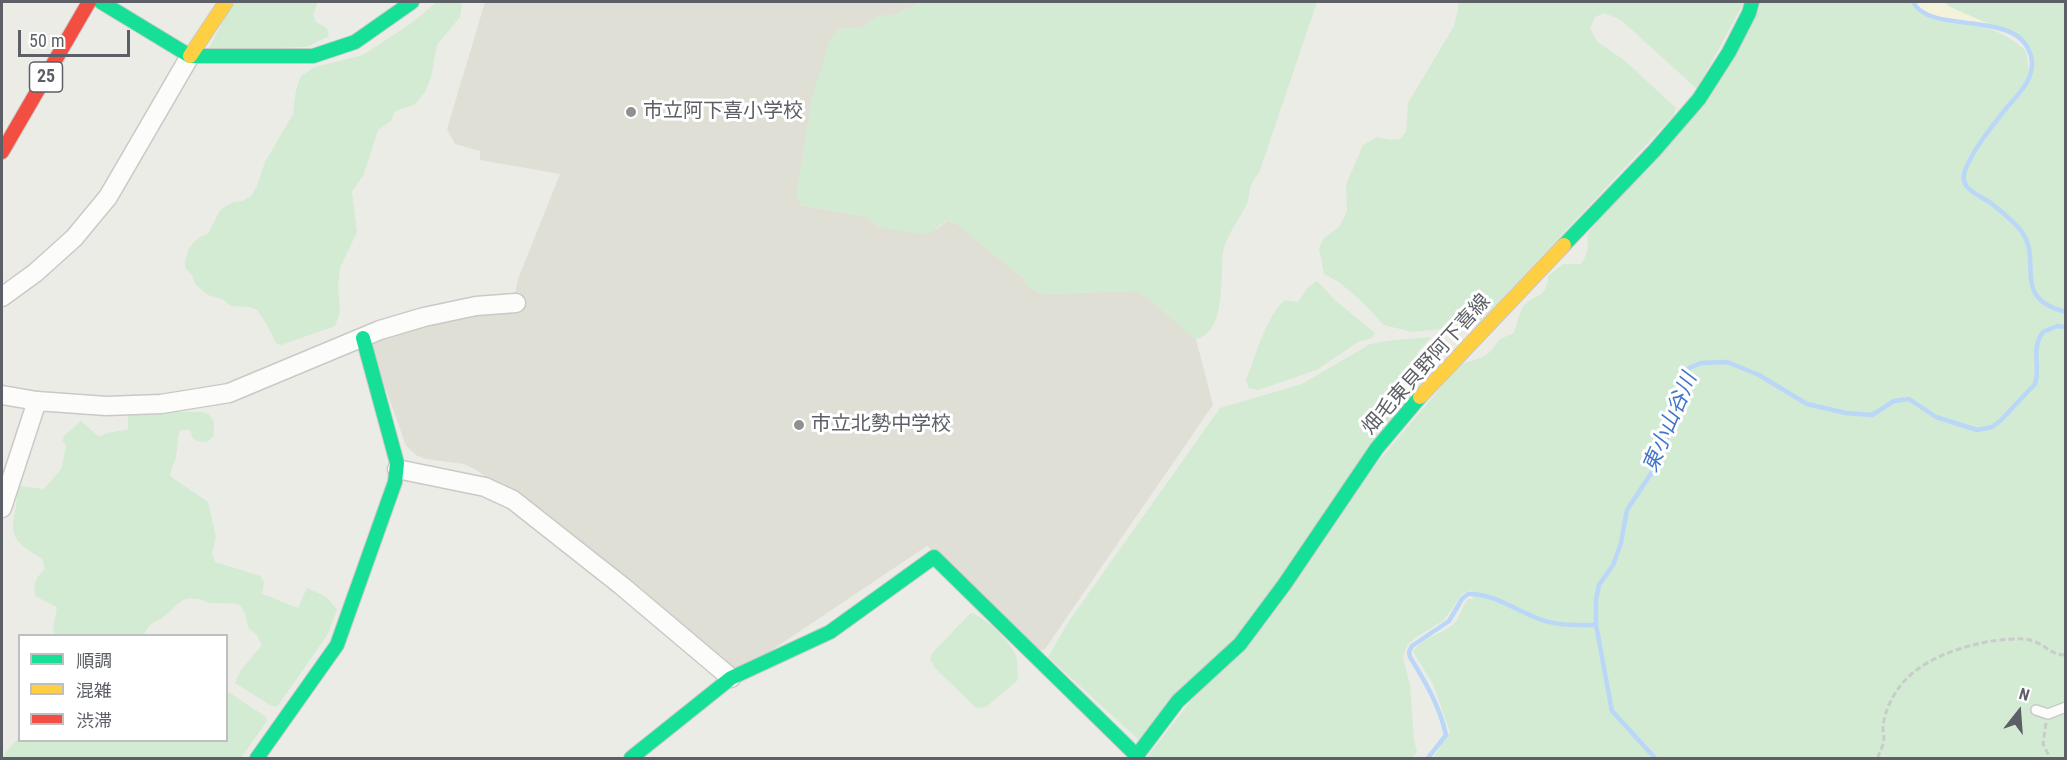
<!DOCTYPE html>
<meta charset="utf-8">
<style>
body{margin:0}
#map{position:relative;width:2067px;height:760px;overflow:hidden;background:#ecece7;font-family:"Roboto Condensed","Noto Sans JP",sans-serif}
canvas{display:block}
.frame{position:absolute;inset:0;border:3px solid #5c5f65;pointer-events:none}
.legend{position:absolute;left:18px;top:634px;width:210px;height:108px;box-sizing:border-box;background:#fff;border:2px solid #bebfc1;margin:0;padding:8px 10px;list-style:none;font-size:18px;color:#5c5f65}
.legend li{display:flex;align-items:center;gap:12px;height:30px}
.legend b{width:30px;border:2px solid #bebfc1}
.north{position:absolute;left:1989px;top:682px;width:60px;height:60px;-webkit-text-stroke:4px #fff;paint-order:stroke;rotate:17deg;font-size:16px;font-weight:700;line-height:24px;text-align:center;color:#5c5f65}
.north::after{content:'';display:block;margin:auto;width:21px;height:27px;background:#5c5f65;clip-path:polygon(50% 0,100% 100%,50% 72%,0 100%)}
.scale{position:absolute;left:18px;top:30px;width:112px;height:27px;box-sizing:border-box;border:3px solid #5c5f65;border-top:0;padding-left:8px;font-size:18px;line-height:21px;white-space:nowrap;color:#5c5f65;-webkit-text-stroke:4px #fff;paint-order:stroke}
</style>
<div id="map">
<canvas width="2067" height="760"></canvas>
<div class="frame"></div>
<ul class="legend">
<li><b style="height:8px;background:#16e098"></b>順調</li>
<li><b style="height:8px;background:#ffcf43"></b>混雑</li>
<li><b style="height:8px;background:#f24e42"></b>渋滞</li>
</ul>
<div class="north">N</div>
<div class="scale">50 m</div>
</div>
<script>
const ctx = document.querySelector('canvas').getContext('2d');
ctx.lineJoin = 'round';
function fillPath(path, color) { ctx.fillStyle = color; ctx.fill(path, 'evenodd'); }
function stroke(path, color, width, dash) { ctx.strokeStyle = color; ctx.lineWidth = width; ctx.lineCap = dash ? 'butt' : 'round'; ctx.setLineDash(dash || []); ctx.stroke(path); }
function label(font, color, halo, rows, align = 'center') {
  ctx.font = font + ' "Roboto Condensed","Noto Sans JP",sans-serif'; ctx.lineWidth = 6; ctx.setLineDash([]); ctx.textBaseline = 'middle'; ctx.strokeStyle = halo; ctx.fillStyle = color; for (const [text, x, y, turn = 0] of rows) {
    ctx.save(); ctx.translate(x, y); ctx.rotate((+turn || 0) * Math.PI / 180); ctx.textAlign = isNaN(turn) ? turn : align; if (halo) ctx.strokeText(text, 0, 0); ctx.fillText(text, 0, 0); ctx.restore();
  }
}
const education = new Path2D(`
 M485 2H922L897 14 876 17 862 28 837 29 813 95 797 190 800 205 868 217 879 227 937 229 947 221 957 224 1022 277 1030 287 1041 294 1135 291 1150 299 1196 339 1213 405 1045 649 1037 652 927 546 745 668 729 669 478 471 464 464 425 459 416 455 406 446 370 345 373 337 512 306 518 279 560 174 480 160V151L455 144 447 129Z`);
const green = new Path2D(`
 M233 2H318L313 15 316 22 327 28 329 36 307 47 208 50Z
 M437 2H462L460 17 437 45 431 77 425 92 414 105 395 111 391 121 378 130 364 174 352 192 357 232 340 268 338 287 340 312 335 326 281 345 276 343 266 323 257 310 250 307 231 306 222 299 208 295 195 284 192 275 185 268C185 252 192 238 208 234L220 210 233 202 242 201 251 196 257 186 265 162 293 114 296 90 301 76 315 67 363 55 410 24Z
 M922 2H1317L1259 173C1256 177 1253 181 1251 185 1249 191 1250 197 1247 203 1240 220 1226 234 1223 253 1220 276 1227 332 1196 339L1150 299 1135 291 1041 294 1030 287 1022 277 956 224 946 221 927 235 879 227 868 217 800 205 797 198V190L813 95 829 42 837 29 862 28 876 17 897 14Z
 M1458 2H1744L1697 89 1621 20 1604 13 1595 17 1590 29 1598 42 1624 60 1676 108 1673 116 1477 325 1412 332 1384 325 1360 300 1339 282 1324 274 1319 248 1324 238 1339 227 1347 211 1346 185 1363 145 1377 137 1390 140 1400 139 1406 132 1408 103 1454 26 1458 9Z
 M1761 2H1912C1922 26 1962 23 1985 28 2001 32 2014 40 2026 51L2030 79C2043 43 2019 34 1990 24 1974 18 1956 11 1943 2H2065V758H1433L1450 732 1433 684 1413 652C1422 636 1445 635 1456 621 1461 614 1462 606 1468 599H1473V590L1463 593 1444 620 1415 638 1407 645 1403 657 1410 685 1414 740 1417 752 1412 758H1146L1381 458 1460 365 1482 357 1490 352 1500 339 1514 333C1517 325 1518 316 1522 309 1531 293 1548 300 1548 276L1563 264H1581C1588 254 1589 247 1587 235Z
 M1317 281 1336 301 1375 333 1372 338 1358 342 1318 369 1299 376 1258 390 1249 388 1246 381C1255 357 1266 316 1285 300L1298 302 1308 287Z
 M1431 337 1417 353 1434 371 1233 641 1139 740 1048 657 1069 621 1220 408 1302 384 1370 344 1394 340Z
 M128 412H203C215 416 214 423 214 435 207 444 203 444 193 439L190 430H180C177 440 178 447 176 456 175 463 171 467 170 476L208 502 216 537 212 553 215 562 260 576 264 582 262 594 298 608 307 588 326 597 337 609 328 634 277 707 270 705 235 683 241 670 262 645 256 634 249 629 245 614 240 605C230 602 222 604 212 603 207 603 203 600 198 599 180 596 178 605 167 614 156 624 150 620 144 635H55L53 628 57 607 35 596C33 583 36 577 45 569L42 559C28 549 12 544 13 524 13 517 16 511 16 504 17 496 16 493 20 486L44 489 61 469 66 446 62 441 65 435 81 421 99 437C107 431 119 432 128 429Z
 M971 613C984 616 1012 643 1016 656 1018 663 1017 672 1018 680L986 707 976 708 934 667 930 659 933 652Z
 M227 693H230L266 717 267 721 241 758H3L6 752 19 737 20 740H226Z`);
const sand = new Path2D(`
 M1915 2H1943L1950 7 1989 24 1938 17 1916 5Z`);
const stream = new Path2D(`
 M1913 2C1932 37 2018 7 2031 56 2037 79 2016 96 2004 111 1991 128 1974 148 1966 168 1956 189 1979 194 1992 204 2002 212 2014 221 2022 232 2043 262 2010 298 2066 312
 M1596 625 1612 711 1655 758
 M1428 758 1446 735C1440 707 1425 681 1410 657L1409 652 1412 646 1449 621 1462 599 1468 594C1493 593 1517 611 1539 619 1558 626 1576 625 1596 625V599L1599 585 1613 565 1621 543 1627 510 1654 469 1664 447 1684 378 1689 368 1701 363 1727 362 1759 375 1807 404 1846 413 1872 415 1894 401 1909 399 1936 417 1977 430 1992 427 2000 421 2035 384C2041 367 2030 350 2043 332L2057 326 2066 327`);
const path = new Path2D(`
 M2046 723 2043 744 2050 758
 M1878 758C1879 752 1883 747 1884 741 1884 737 1883 732 1883 727 1884 713 1892 696 1901 685 1924 654 1987 637 2024 639 2044 641 2050 656 2066 655`);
const lane = new Path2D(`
 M2036 710 2048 714 2066 707`);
const street = new Path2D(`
 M2 297 35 273 74 238 108 197 190 56
 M2 395 37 401 106 406 161 404 229 393 380 330 424 317 476 306 516 303
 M397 469 485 487 513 500 622 586 731 678
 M2 508 37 401`);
const fast = new Path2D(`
 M101 2 190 56H313L355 42 412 2
 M1564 245 1654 151 1699 99 1729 52 1749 13 1752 2
 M257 758 337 645 395 482 397 463 363 338
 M631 758 731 678 830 632 934 557 1137 756
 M1135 758 1178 701 1240 644 1284 585 1377 448 1420 397`);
const slow = new Path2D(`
 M190 56 226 2
 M1420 397 1564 245`);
const jam = new Path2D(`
 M2 152 89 2`);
const markers = [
 [631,112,6,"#8e9092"],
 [799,425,6,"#8e9092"]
];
const shields = [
 [46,77,33]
];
const shieldNames = [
 ["25",46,77]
];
const poiNames = [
 ["市立阿下喜小学校",643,112],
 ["市立北勢中学校",811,425]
];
const streetNames = [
 ["畑毛東貝野阿下喜線",1427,365,-48]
];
const waterNames = [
 ["東小山谷川",1671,423,-67]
];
fillPath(education, '#e0dfd6');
fillPath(green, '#d3ead3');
fillPath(sand, '#f5f2db');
stroke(stream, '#bad7f8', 4.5);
stroke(lane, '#c9c9c7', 12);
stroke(street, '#c9c9c7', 21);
stroke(fast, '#c9c9c9', 16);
stroke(slow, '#c9c9c9', 16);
stroke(jam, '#c9c9c9', 16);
stroke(path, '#c8cdca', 3, [6, 3]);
stroke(lane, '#fcfcfb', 9);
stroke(street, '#fcfcfb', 18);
stroke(fast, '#16e098', 14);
stroke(slow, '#ffcf43', 14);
stroke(jam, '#f24e42', 14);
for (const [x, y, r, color] of markers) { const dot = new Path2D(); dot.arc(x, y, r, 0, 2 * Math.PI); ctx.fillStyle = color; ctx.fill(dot); stroke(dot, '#fff', 2); }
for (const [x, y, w] of shields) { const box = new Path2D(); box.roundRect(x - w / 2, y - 15, w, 30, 4.5); ctx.fillStyle = '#fff'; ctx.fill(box); stroke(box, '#5c5f65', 1.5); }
label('bold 18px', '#5c5f65', null, shieldNames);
label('20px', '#5c5f65', '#fff', poiNames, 'left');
label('20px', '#5c5f65', '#fff', streetNames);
label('italic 21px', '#4075ca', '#fff', waterNames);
</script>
